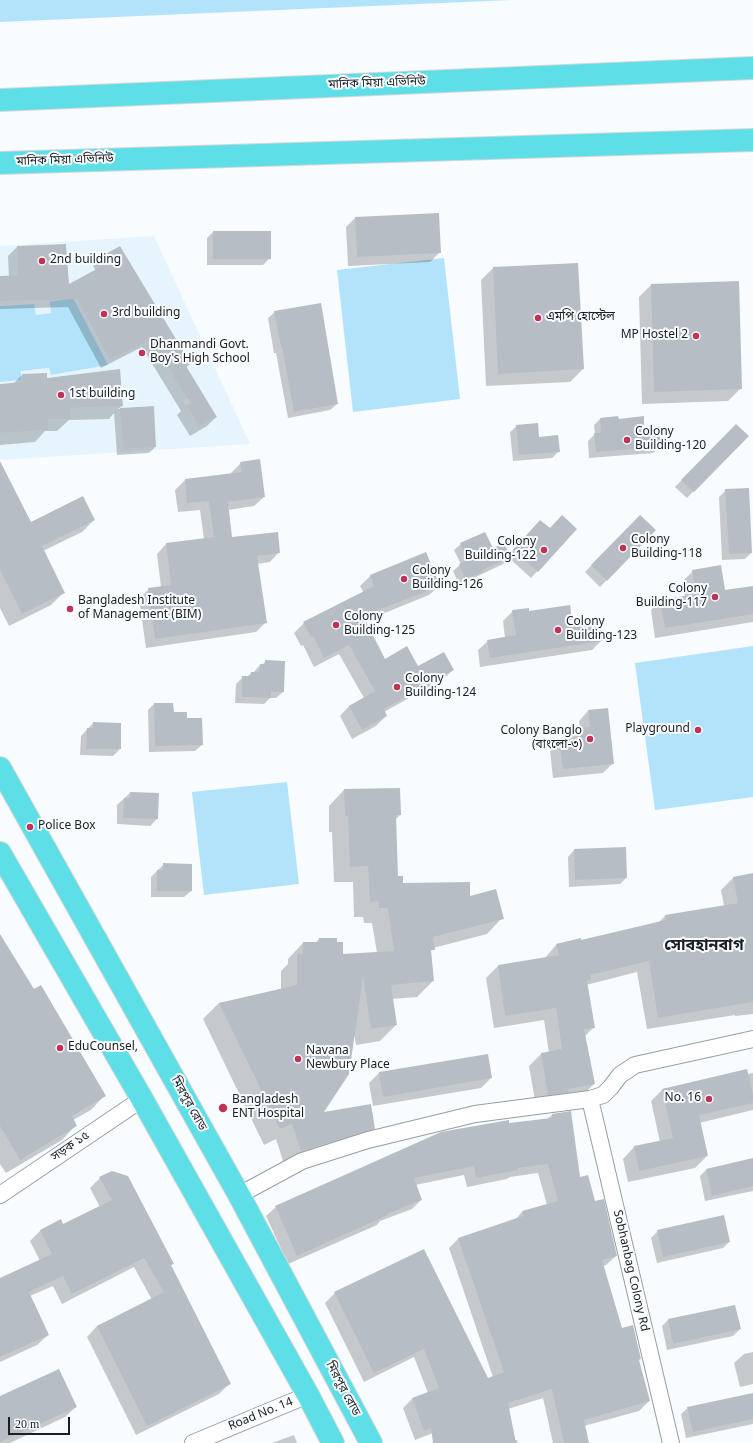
<!DOCTYPE html>
<meta charset="utf-8">
<style>
body{margin:0}
#map{position:relative;width:753px;height:1443px;overflow:hidden;background:#f8fcff;font-family:Georgia,serif}
canvas{display:block}
.scale{position:absolute;left:8px;top:1417px;width:62px;height:18px;box-sizing:border-box;border:2px solid #1b1f21;border-top:0;padding-left:5px;font-size:12px;line-height:14px;white-space:nowrap;color:#1b1f21;-webkit-text-stroke:3px #f8fcff;paint-order:stroke}
</style>
<div id="map">
<canvas width="753" height="1443"></canvas>
<div class="scale">20 m</div>
</div>
<script>
const ctx = document.querySelector('canvas').getContext('2d');
ctx.lineJoin = 'round';
function fillPath(path, color) { ctx.fillStyle = color; ctx.fill(path, 'evenodd'); }
function stroke(path, color, width, dash) { ctx.strokeStyle = color; ctx.lineWidth = width; ctx.lineCap = dash ? 'butt' : 'round'; ctx.setLineDash(dash || []); ctx.stroke(path); }
function label(font, color, halo, rows, align = 'center') {
  ctx.font = font + ' Georgia,"Noto Sans Bengali",serif'; ctx.lineWidth = 4; ctx.setLineDash([]); ctx.textBaseline = 'middle'; ctx.strokeStyle = halo; ctx.fillStyle = color; for (const [text, x, y, turn = 0] of rows) {
    ctx.save(); ctx.translate(x, y); ctx.rotate((+turn || 0) * Math.PI / 180); ctx.textAlign = isNaN(turn) ? turn : align; if (halo) ctx.strokeText(text, 0, 0); ctx.fillText(text, 0, 0); ctx.restore();
  }
}
const built = new Path2D(`
 M154 236 250 444 0 460V433L48 430V419H71L70 408 123 406 120 370 47 378 46 373 22 374V382L0 384V382L20 380 21 371 49 368 51 375V313L35 315 34 304 0 306V301L56 279 69 277 66 244 17 246 18 275 0 276V246ZM120 246 191 363 173 374 102 257ZM98 269 139 345 110 360 69 284ZM201 391 217 417 199 427 183 401ZM154 406 156 447 123 449 121 408Z`);
const green = new Path2D(`
 M0 0H511L0 22Z
 M444 258 460 399 353 412 337 270Z
 M73 298 108 365 51 375 49 368 21 371V380L0 382V306L34 304 36 315 51 313 50 302Z
 M753 646V797L655 810 635 663Z
 M287 782 299 884 204 895 192 792Z`);
const shadow = new Path2D(`
 M355 218 440 252 430 262 348 266 346 227Z
 M213 232 270 258 263 265H207V238Z
 M17 247 68 285 96 271 93 266 102 257 120 247 190 363 186 368 216 417 207 426 190 436 177 415 181 411 142 347 101 368 68 307 0 309V277H9L8 256Z
 M577 264 583 369 570 382 486 386 481 280 493 268Z
 M651 285 741 388 728 401 642 404 639 297Z
 M275 312 337 404 330 410 288 418 276 353H274L268 318Z
 M22 375 46 380 122 406 118 409 153 407 155 447 149 453 117 455 114 413 109 419 69 420 57 431H45L35 442 0 445V385L13 384Z
 M600 419 618 420 644 428 660 447 653 453 589 458 588 441 595 434 594 425Z
 M736 425 747 436 687 498 675 487Z
 M517 426 538 438 559 451 552 458 513 461 510 432Z
 M241 463 264 497 254 506 228 510 231 538 279 552 270 562 257 564 266 622 256 632 146 648 139 599 149 589 161 587 157 554 166 544 204 539 200 510 178 512 175 490 185 480 231 475V473Z
 M0 479 31 524 94 520 82 532 43 551 64 592 51 605 9 626 0 608Z
 M726 490 751 553 745 559 722 560 719 497Z
 M640 516 654 530 600 587 585 572Z
 M534 528 549 530 576 529 531 578 509 558 503 564 459 585 453 571 461 564 454 550 461 544 492 549 508 555Z
 M426 554 439 586 429 595 365 621 385 660 417 667 453 670 443 679 384 712 386 716 376 726 352 739 340 716 349 706 364 698 339 654 314 667 303 645 301 646 294 633 304 623 364 593 360 586 370 576Z
 M693 571 724 592 753 587V622L655 638 651 610 660 601 685 597 683 581Z
 M513 611 529 612 602 640 592 650 480 667 478 650 488 641 505 638 503 621Z
 M265 662 283 692 276 698H270L264 704 235 703 236 684 243 677H247L251 673H253L260 665H262Z
 M154 704 173 713 202 745 195 751 149 752 148 710Z
 M588 711 613 763 603 773 553 778 550 750 560 741 570 739 580 729 579 721Z
 M93 723 120 724V749L113 756 80 755 81 736Z
 M344 790 400 815 395 820 397 878 402 884 469 897 502 918 487 934 433 948 430 953 433 981 417 997 392 999 396 1025 380 1041 356 1045 354 1034 322 1113 374 1128 358 1144 285 1167 276 1139 264 1145 203 1019 219 1003 281 990V971L288 964V959L303 943H315L319 939 336 943 342 955 377 953 372 923H364L363 917H354L353 882H334L332 832H329V806Z
 M130 793 158 794 157 819 150 826 117 824V805Z
 M574 850 626 878 620 884 569 887 568 857Z
 M164 864 191 891 184 897H151V877Z
 M753 874V1014L735 1016V1015L647 1029 637 972 586 985 594 1027 585 1036 594 1084 582 1096 536 1106 529 1066 541 1054 549 1053 544 1020 494 1028 486 978 498 966 545 958 556 945 581 941 659 922 665 916 724 906 721 890 733 878Z
 M0 936 34 990 105 1095 91 1110 73 1120 76 1125 62 1140 6 1173 0 1164Z
 M487 1055 491 1078 481 1088 373 1106 369 1083 379 1073Z
 M753 1073V1110L699 1123 707 1156 695 1168 628 1182 623 1159 634 1147 660 1142 651 1101 662 1090Z
 M552 1115 579 1178 594 1202 616 1256 606 1265 603 1266 621 1329 638 1361 649 1401 639 1411 584 1426 588 1443H553L543 1398 508 1409 514 1440H517L518 1443H463L459 1423 415 1440 403 1408 412 1399 428 1393 414 1357 364 1382 325 1303 335 1293 487 1380 493 1377 449 1248 458 1239 515 1220 522 1212 547 1205 538 1173 510 1177 507 1179 467 1187 464 1175 415 1185 421 1200 412 1209 380 1221 377 1225 288 1264 266 1216 276 1207 508 1124 547 1119Z
 M753 1159V1191L705 1201 700 1176 706 1170Z
 M100 1178 173 1263 170 1266 229 1384 219 1394 136 1435 87 1337 97 1326 152 1300 134 1267 62 1304 53 1286 30 1296 48 1335 37 1345 0 1362V1279L40 1261 30 1241 40 1231 60 1220 63 1226 100 1207 90 1188Z
 M658 1231 729 1242 723 1248 657 1263 651 1238Z
 M668 1320 740 1329 733 1336 667 1350 662 1326Z
 M753 1352V1384L740 1387 734 1363 744 1354Z
 M753 1394V1424L686 1438 681 1414 688 1408Z
 M0 1397 76 1407 65 1417 10 1443H0Z
 M294 1435 297 1443H272Z`);
const building = new Path2D(`
 M439 213 441 253 357 257 355 217Z
 M213 231H271V259H213Z
 M66 244 69 284 106 264 102 256 120 246 191 364 186 366 217 417 199 427 186 405 191 404 151 339 110 360 77 299 0 301V276L18 275 17 246Z
 M578 263 584 369 498 374 493 267Z
 M739 281 742 389 654 392 651 284Z
 M321 303 338 404 294 412 282 347H281L274 311Z
 M120 369 123 406 70 408 71 419H48V430L0 433V384L22 382V374L47 373V378Z
 M154 406 156 447 123 449 120 408Z
 M618 416 619 419 644 416V427L659 426 661 447 596 452 594 433H601L600 418Z
 M538 423 539 437 558 435 560 452 519 455 516 425Z
 M736 424 749 436 694 492 681 480Z
 M260 459 265 497 228 502 232 537 278 532 280 553 257 556 267 623 155 639 148 588 171 585 166 543 214 537 209 501 187 503 185 479 242 472 240 462Z
 M0 461 31 522 83 496 95 520 42 546 65 593 22 614 0 570Z
 M749 488 752 553 729 554 725 489Z
 M562 515 577 529 538 572 513 550 540 520 550 528Z
 M640 515 656 530 607 581 591 565Z
 M485 532 493 548 504 543 511 557 482 570 483 572 465 579 459 564 468 560 460 543Z
 M426 552 440 586 363 616 385 659 407 646 418 666 444 652 454 670 384 709 387 716 362 730 349 706 375 691 349 645 324 658 313 636 311 637 303 622 374 586 370 575Z
 M721 565 725 590 753 586V614L665 628 660 600 696 594 692 570Z
 M570 605 572 619 566 625 599 620 603 641 490 658 487 640 516 635 512 610 529 608V611Z
 M265 660 285 661 284 692H271V698L242 697V676H251V672H259L260 664H265Z
 M154 703H173L174 712H187V718H202L203 745 155 746Z
 M608 708 614 764 563 769 559 740 580 738 579 728 590 727 588 710Z
 M93 722 121 723V749H86L87 728H93Z
 M400 788 401 815H396L398 876H403V883L470 882V896L496 889 504 919 433 937 435 950H431L434 981 391 985 397 1025 371 1029 363 977 349 1074 324 1112 371 1104 375 1129 301 1151 292 1124 280 1129 219 1003 297 985V954H303V942H319V938H337V942H343V954L394 951 388 908H379V901L370 902 368 866 350 867 348 816H345L344 789Z
 M130 792 159 793 158 819 123 818 124 798H130Z
 M626 847 627 878 575 880 574 849Z
 M163 863 192 864V891H157V870H163Z
 M753 873V1002L658 1018 649 961 590 975 591 979 587 981 595 1028 584 1029 595 1084 568 1089 569 1092 548 1095 541 1053 562 1049 556 1008 505 1016 498 965 559 955 556 944 581 938V940L666 920 665 915 738 903 733 877Z
 M0 934 34 989 41 985 106 1096 72 1116 77 1126 20 1160 0 1126Z
 M488 1054 492 1078 383 1097 379 1072Z
 M747 1069 753 1095V1103L699 1115 708 1156 639 1171 634 1146 673 1138 662 1089Z
 M571 1111 580 1177 588 1175 595 1201 604 1199 617 1256 602 1260 622 1328 633 1325 641 1359 639 1360 650 1401 584 1420 589 1443H564L552 1389 508 1403 516 1443H433L431 1428 424 1431 412 1398 439 1388 424 1349 374 1373 334 1292 424 1249 488 1378 504 1372 458 1238 523 1216 522 1211 558 1201 548 1164 518 1168V1170L476 1178 474 1166 414 1178 422 1200 387 1214 388 1215 297 1256 275 1206 441 1132 509 1120V1123L552 1118V1114Z
 M753 1158V1186L712 1196 706 1169Z
 M112 1171 128 1176 174 1264 171 1265 231 1384 147 1426 97 1326 164 1292 144 1258 72 1294 63 1276 29 1292 49 1335 0 1357V1278L52 1254 40 1230 61 1219 63 1224 112 1200 99 1177Z
 M724 1215 730 1242 663 1257 657 1230Z
 M735 1305 741 1329 673 1344 668 1319Z
 M59 1369 77 1407 0 1442V1396Z
 M753 1393V1419L693 1432 687 1407Z`);
const minor = new Path2D(`
 M590 1099 671 1443
 M0 1195 142 1099
 M239 1195 302 1161 368 1140 475 1114 590 1099 603 1095 611 1087 620 1075 635 1065 753 1039
 M193 1443 308 1395`);
const trunk = new Path2D(`
 M0 100 753 68
 M0 163 753 140
 M0 768 239 1195 371 1443
 M0 853 142 1099 308 1395 333 1443`);
const markers = [
 [42,261,4,"#c13255"],
 [104,314,4,"#c13255"],
 [538,318,4,"#c13255"],
 [696,336,4,"#c13255"],
 [142,353,4,"#c13255"],
 [61,395,4,"#c13255"],
 [627,440,4,"#c13255"],
 [623,548,4,"#c13255"],
 [544,550,4,"#c13255"],
 [404,579,4,"#c13255"],
 [715,597,4,"#c13255"],
 [70,609,4,"#c13255"],
 [336,625,4,"#c13255"],
 [558,630,4,"#c13255"],
 [397,687,4,"#c13255"],
 [698,730,4,"#c13255"],
 [590,739,4,"#c13255"],
 [30,827,4,"#c13255"],
 [60,1048,4,"#c13255"],
 [298,1059,4,"#c13255"],
 [709,1099,4,"#c13255"],
 [223,1108,5,"#c13255"]
];
const streetNames = [
 ["মানিক মিয়া এভিনিউ",377,84,-2],
 ["মানিক মিয়া এভিনিউ",65,161,-2],
 ["মিরপুর রোড",188,1104,61],
 ["সড়ক ১৫",71,1147,-34],
 ["Sobhanbag Colony Rd",630,1271,77],
 ["মিরপুর রোড",342,1389,62],
 ["Road No. 14",261,1415,-22]
];
const poiNames = [
 ["2nd building",50,261],
 ["3rd building",112,314],
 ["এমপি হোস্টেল",546,318],
 ["MP Hostel 2",688,336,"right"],
 ["Dhanmandi Govt.",150,346],
 ["Boy's High School",150,360],
 ["1st building",69,395],
 ["Colony",635,433],
 ["Building-120",635,447],
 ["Colony",631,541],
 ["Building-118",631,555],
 ["Colony",536,543,"right"],
 ["Building-122",536,557,"right"],
 ["Colony",412,572],
 ["Building-126",412,586],
 ["Colony",707,590,"right"],
 ["Building-117",707,604,"right"],
 ["Bangladesh Institute",78,602],
 ["of Management (BIM)",78,616],
 ["Colony",344,618],
 ["Building-125",344,632],
 ["Colony",566,623],
 ["Building-123",566,637],
 ["Colony",405,680],
 ["Building-124",405,694],
 ["Playground",690,730,"right"],
 ["Colony Banglo",582,732,"right"],
 ["(বাংলো-৩)",582,746,"right"],
 ["Police Box",38,827],
 ["EduCounsel,",68,1048],
 ["Navana",306,1052],
 ["Newbury Place",306,1066],
 ["No. 16",701,1099,"right"],
 ["Bangladesh",232,1101],
 ["ENT Hospital",232,1115]
];
const districtNames = [
 ["সোবহানবাগ",704,947]
];
fillPath(built, '#e6f5fd');
fillPath(green, '#b3e3fb');
fillPath(shadow, '#0003');
fillPath(building, '#b7bdc5');
stroke(minor, '#959fa4', 18);
stroke(trunk, '#d6d7d7', 24);
stroke(minor, '#fff', 16);
stroke(trunk, '#5edee6', 22);
for (const [x, y, r, color] of markers) { const dot = new Path2D(); dot.arc(x, y, r, 0, 2 * Math.PI); ctx.fillStyle = color; ctx.fill(dot); stroke(dot, '#f8fcff', 1.5); }
label('12px', '#1b1f21', '#f8fcff', streetNames);
label('12px', '#1b1f21', '#f8fcff', poiNames, 'left');
label('bold 16px', '#1b1f21', '#f8fcff', districtNames);
</script>
